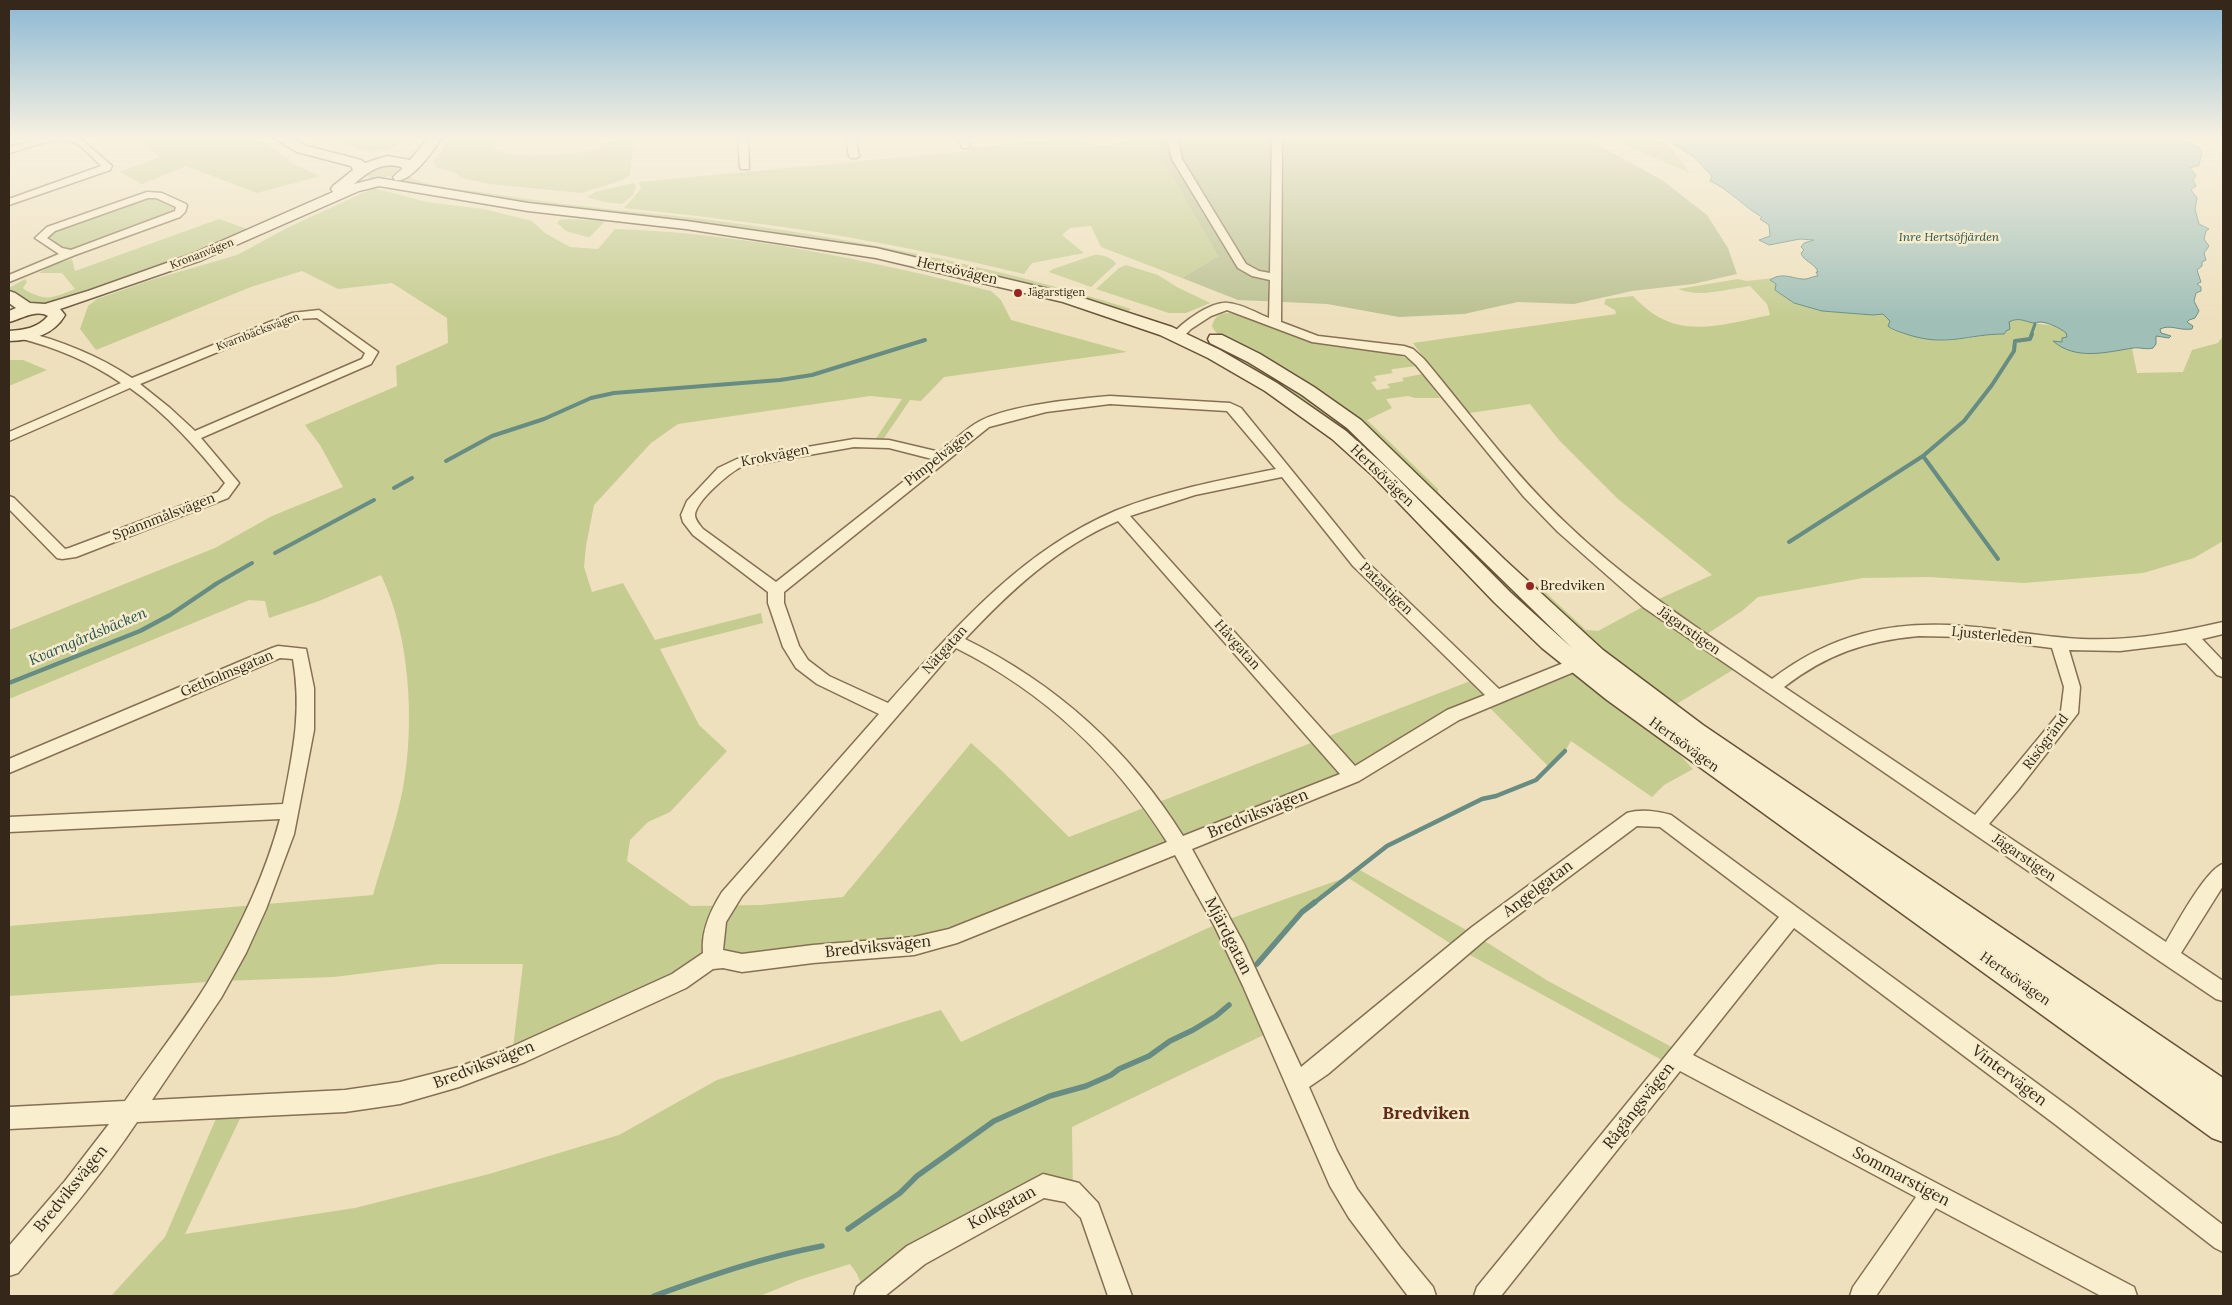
<!DOCTYPE html>
<meta charset="utf-8">
<style>
body{margin:0}
#map{position:relative;width:2232px;height:1305px;overflow:hidden;background:#eee0bc;font-family:Lora,serif}
canvas{display:block}
.frame{position:absolute;inset:0;border:10px solid #35281a;pointer-events:none}
</style>
<div id="map">
<canvas width="2232" height="1305"></canvas>
<div class="frame"></div>
</div>
<script>
const ctx = document.querySelector('canvas').getContext('2d');
ctx.lineJoin = 'round';
function fillPath(path, color) { ctx.fillStyle = color; ctx.fill(path, 'evenodd'); }
function stroke(path, color, width, dash) { ctx.strokeStyle = color; ctx.lineWidth = width; ctx.lineCap = dash ? 'butt' : 'round'; ctx.setLineDash(dash || []); ctx.stroke(path); }
function label(font, color, halo, rows, align = 'center') {
  ctx.font = font + ' Lora,serif'; ctx.lineWidth = 5; ctx.setLineDash([]); ctx.textBaseline = 'middle'; ctx.strokeStyle = halo; ctx.fillStyle = color; for (const [text, x, y, turn = 0] of rows) {
    ctx.save(); ctx.translate(x, y); ctx.rotate((+turn || 0) * Math.PI / 180); ctx.textAlign = isNaN(turn) ? turn : align; if (halo) ctx.strokeText(text, 0, 0); ctx.fillText(text, 0, 0); ctx.restore();
  }
}
const green = new Path2D(`
 M139 137H258L294 164 320 176 257 193 186 166 142 184 120 172 159 157Z
 M327 137H409C377 163 361 149 327 137Z
 M451 137H497L495 150C527 161 564 152 597 151 603 142 623 137 634 137L630 175 623 180 581 193 490 184 465 179 454 172 437 168 433 162Z
 M1074 137 1078 142 1106 146 1130 140 1131 137H1149L1218 256 1182 278 1101 247 1091 226 1070 228 1062 235 1084 253 1032 263 1024 274C965 260 906 247 846 237 772 224 698 216 624 208L641 189 639 182 968 151 966 148Z
 M1605 137H1656L1672 149 1690 173Z
 M391 165 399 168 398 171C390 178 376 181 366 176V174L372 168Z
 M406 176C431 188 461 189 487 193 556 204 625 211 694 218 842 236 989 264 1131 309L1128 311 968 269 860 247 755 230 524 203 394 181Z
 M633 183 636 185 633 195 622 204 605 202 587 197 595 192Z
 M374 188 427 202 484 209 532 221 545 233 570 247 598 249 615 229C743 233 868 260 991 291L1001 300 1011 320 1127 352 944 377 921 401 910 400 880 444 873 443 902 399 870 396 678 424 651 443 594 505 586 546 584 567 592 592 623 583 655 640 761 613 763 623 660 649 699 725 727 751 670 812 648 822 630 840 627 861 691 906 761 905 843 897 971 743 1000 769 1069 837 1478 678 1498 697 1578 664 1666 740 1693 769 1664 785 1652 797 1571 741 1565 751 1548 766 1485 703 1353 773 936 940 729 960 512 1056 523 964H439L334 977 221 981 9 996V926L373 895C383 860 396 824 403 788 415 723 410 635 381 575L319 601 269 618 265 601 249 600 9 699V630L215 548 272 516 343 487 320 445 305 425 397 386 396 366 448 343 447 318 392 283 338 289 302 271 251 287 96 350 80 329 88 306 97 299 151 280 237 255 287 228Z
 M152 194 184 208 70 252 58 250 41 236Z
 M219 219 250 230 217 246 50 305H34L9 291V288L25 279 27 282 23 288 25 290C48 302 52 298 75 289L62 273H39L52 265 72 259 75 271Z
 M569 219 605 221 590 237H587L566 231 557 223 559 220Z
 M1094 255C1102 254 1113 258 1116 264L1091 287 1049 272 1053 269Z
 M1126 265 1158 275 1177 287 1210 303 1186 313H1169L1096 289 1119 268Z
 M1773 278 1770 280 1776 285 1775 290 1785 297 1822 311 1883 314 1890 321 1891 329 1895 331C1908 334 1921 339 1934 340 1958 343 1980 334 2004 334L2009 322C2018 318 2024 321 2033 323 2044 326 2056 322 2066 333L2067 337 2062 342 2054 341C2081 347 2105 355 2132 348L2137 373 2183 372 2192 350 2218 343 2223 336V541L2194 558 2143 573 2024 583 1929 577 1863 578 1758 597 1742 611 1701 638 1741 665 1670 708 1596 656 1387 445C1345 409 1296 381 1250 351 1238 343 1217 339 1212 326 1214 317 1220 313 1228 313 1250 312 1279 331 1300 338 1332 347 1395 343 1417 366L1393 369 1391 370 1393 373 1374 376 1377 381 1371 382 1377 390 1390 388 1387 384 1404 381 1402 378 1422 374 1440 398H1415L1408 396 1386 399 1392 408 1367 420 1438 489V492L1499 556 1544 591 1586 630 1598 631 1650 603 1712 575 1618 499 1559 440 1530 404 1463 414 1423 365 1428 364 1413 343 1616 314 1615 310 1604 304 1606 299 1633 296C1640 303 1648 311 1657 316 1691 337 1733 322 1770 315L1767 304 1750 286C1728 289 1699 298 1678 289L1738 279 1747 281Z
 M1217 344 1282 380 1349 427 1534 612 1529 614 1395 479 1211 348Z
 M9 360H23L47 370 9 386Z
 M1358 869 1475 935 1548 981 1681 1052 1671 1065 1459 949 1347 877 1302 912 1258 964 1256 970 1274 1030 1072 1127 1073 1194 1040 1187 895 1268 866 1296 857 1274 850 1264 799 1280 760 1296H111L165 1237 221 1107 246 1106 185 1234 355 1208 489 1174 619 1135 717 1080 941 1010 961 1042 1221 922 1347 877Z`);
const cemetery = new Path2D(`
 M1149 137H1584L1662 180 1707 215 1728 248 1737 274 1693 284 1632 291 1574 304 1518 302 1464 314 1399 317 1327 304 1238 300 1182 278 1218 256Z`);
const water = new Path2D(`
 M1667 137H2193L2186 138V141L2199 147 2202 152 2199 165 2190 168 2196 175 2193 180 2196 186 2191 190 2197 198 2195 209 2199 224 2209 229 2206 231 2204 239 2209 246 2204 253 2206 260 2202 262V266L2197 270 2201 282 2197 284 2201 287V291L2196 293 2194 301 2199 311 2195 318 2189 320 2187 322 2193 326 2192 329C2179 331 2171 324 2160 329L2161 333 2171 336 2169 338 2156 336V344L2153 348C2146 350 2140 347 2133 348 2107 352 2076 361 2053 341L2062 342V338L2067 337 2066 333C2060 328 2050 323 2041 322 2039 322 2034 323 2033 323 2024 321 2018 317 2009 322L2010 329 2006 331 2004 334C1968 334 1948 347 1909 335 1901 332 1894 331 1888 326L1890 321 1883 314 1873 315 1822 311 1794 303 1775 290 1776 284 1770 280C1783 271 1795 280 1806 279 1811 278 1814 276 1818 276L1816 272H1818C1816 264 1803 261 1801 253L1804 250 1801 247 1804 243 1814 240 1800 239 1769 245 1759 240 1770 236 1769 225 1760 219 1762 217C1744 207 1729 189 1710 181L1712 176 1694 157 1673 144Z`);
const streamFar3 = new Path2D(`
 M2031 335 2035 324`);
const streamFar2 = new Path2D(`
 M1923 456 1998 559
 M446 461 492 436 544 419 591 398 614 393 780 380 812 375 925 340
 M394 488 412 478
 M1789 542 1923 456 1964 421 1992 385 2014 351 2015 341 2030 339 2032 334
 M275 553 374 500
 M214 585 252 563`);
const streamFar1 = new Path2D(`
 M9 683 140 631 170 615 216 584
 M1314 903 1387 846 1482 799 1496 796 1536 780 1565 751`);
const stream = new Path2D(`
 M1257 964 1302 912 1315 902
 M848 1229 900 1193 917 1176 994 1121 1050 1096 1086 1086 1111 1075 1119 1069 1149 1056 1170 1041 1193 1030 1216 1016 1229 1005
 M654 1296C709 1276 764 1257 822 1246`);
const street = new Path2D(`
 M48 137H76L81 139 112 166 110 170 9 205V199L101 166C93 158 85 148 75 143 55 134 28 149 9 153V147Z
 M738 137H748L749 169H741L740 167Z
 M846 137H856L859 156 857 158H851L849 156Z
 M957 137H967L970 146 968 148H962Z
 M1069 137H1079V138L1074 141Z
 M1167 137H1177L1182 159 1246 264 1259 271 1270 273 1272 137H1282L1281 322 1318 336 1404 346 1413 349 1424 359C1471 415 1515 476 1569 526 1631 585 1702 631 1772 679 1831 634 1891 620 1964 626 2003 629 2042 637 2081 639 2130 641 2176 633 2223 622V634L2202 639 2223 661V677L2217 675 2186 643 2120 651 2069 650 2080 687 2078 713 2018 790 1989 824 2166 942C2176 925 2206 869 2223 864V886L2181 953 2223 981V1001L2216 999 2161 962 1643 607 1558 532 1524 497 1416 365 1405 355 1312 342 1227 310 1211 316 1191 329 1181 339H1173L1171 336C1181 323 1211 301 1228 303 1241 304 1257 313 1269 318L1270 280 1252 276 1238 268 1172 159ZM1919 636 1965 637 2052 648 2064 687 2061 711 1975 815 1784 687C1827 654 1865 641 1919 636Z
 M147 192 162 193 186 204 187 206 185 212 180 217 75 255 9 282V275L59 254 35 238 47 227ZM148 198H156L176 207 175 211 71 250 62 248 47 238 55 231Z
 M319 310 378 352 371 364 201 438 239 483 228 498 76 557 62 559 57 558 9 509V496L14 498 65 549 69 548 218 492 225 483C197 448 167 414 130 388L9 441V432L121 383C89 361 55 347 18 338L16 335 18 332 22 331C62 341 97 355 132 378L292 313ZM317 318 365 353 362 359 195 431 170 408 140 384 298 319Z
 M1110 396 1230 403 1241 408 1363 558 1499 689 1581 656 1587 654 1593 656 1595 660 1593 664 1459 720 1359 781 1192 849 1244 944 1301 1067 1472 927 1627 813C1640 809 1658 811 1671 815L2072 1109 2223 1225V1252L2215 1248 2056 1125 1794 928 1693 1055 2134 1287 2137 1296H2101L1936 1208 1876 1296H1850L1853 1287 1916 1197 1680 1071 1501 1296H1474L1477 1287 1779 917 1660 827 1637 826 1486 939 1328 1074 1309 1087 1337 1151 1357 1189 1400 1247 1433 1287 1436 1296H1408L1349 1218 1330 1186 1243 986 1215 927 1175 855 957 943 914 955 813 963 742 972 723 968 713 969 686 988 525 1062 459 1087 400 1104 345 1112 137 1122C101 1176 59 1224 18 1273L9 1276V1246L65 1181 109 1124 9 1129V1107L125 1101C152 1062 183 1023 208 982 238 932 265 876 280 819L9 832V817L283 804C293 751 302 713 293 659L280 658 9 773V759L272 648 278 646 306 649 314 688V730L294 834 266 909 246 953 221 998 152 1100 345 1090 400 1082 459 1067 511 1047 672 974 703 953C701 931 710 911 722 892L879 714 817 684 796 668 783 647 768 603V592L693 535 683 522 681 515 687 501 718 468 737 459 854 439 889 440 940 452C953 442 966 428 980 421 1010 405 1075 399 1110 396ZM1110 404 1227 411 1276 469C1222 480 1166 490 1115 511 1021 551 954 629 888 703L829 676 808 660 799 646 784 603V592L989 427 1046 412ZM854 447 889 448 932 459 776 582 703 529C700 525 695 520 695 515 696 501 729 473 741 467ZM1282 477 1353 566 1485 695 1447 710 1355 766 1130 516 1195 495ZM1118 521 1340 774 1183 836C1130 750 1055 683 965 639 1009 592 1058 546 1118 521ZM956 648C1044 692 1115 759 1167 842L949 929 914 937 813 945 742 954 723 950 726 922 742 896Z
 M1043 1174 1079 1183 1098 1203 1132 1296H1108L1081 1218 1065 1202 1044 1198 925 1264 885 1296H854L857 1287 907 1246Z`);
const secondary = new Path2D(`
 M272 137H289L307 146 361 160 365 163 387 156 410 160 429 137H443C434 149 411 184 395 180L393 177 402 169 401 167C382 161 368 172 354 184L378 178 528 203 686 221 876 248 1074 295 1172 327 1220 350 1277 383 1346 431 1387 468 1510 592 1572 648 1347 428 1302 395 1248 362 1210 343 1208 339 1210 335H1222L1260 354 1314 387 1361 420 1504 559 1603 650 1703 725 2223 1078V1142L2212 1138 1607 700 1542 648 1494 602 1373 476 1332 439 1265 391 1208 358 1160 335 1063 302 876 258 686 229 528 211 379 186 359 191 202 260 60 309 65 315C53 336 31 340 9 341V331C24 330 38 328 48 316 36 309 21 319 9 322V311L16 308 9 303V291L15 293 30 303 45 304 88 291 192 254 333 192 331 189 333 186 353 170 351 166 297 152Z`);
const markers = [
 [1018,293,5,"#962624"],
 [1530,586,5,"#962624"]
];
const farStreetnames = [
 ["Kronanvägen",202,254,-21],
 ["Kvarnbäcksvägen",258,332,-21]
];
const farPoinames = [
 ["Jägarstigen",1028,293]
];
const farWaternames = [
 ["Inre Hertsöfjärden",1949,238]
];
const streetNames = [
 ["Hertsövägen",957,271,13],
 ["Krokvägen",775,456,-11],
 ["Pimpelvägen",939,458,-38],
 ["Hertsövägen",1382,476,44],
 ["Spannmålsvägen",164,517,-21],
 ["Patastigen",1386,589,44],
 ["Jägarstigen",1689,631,35],
 ["Ljusterleden",1992,636,6],
 ["Håvgatan",1237,645,48],
 ["Nätgatan",945,650,-48],
 ["Getholmsgatan",227,674,-23],
 ["Risögränd",2046,742,-53],
 ["Hertsövägen",1684,745,36],
 ["Jägarstigen",2024,858,34],
 ["Hertsövägen",2015,979,35]
];
const poiNames = [
 ["Bredviken",1540,586]
];
const waterNames = [
 ["Kvarngårdsbäcken",88,637,-23]
];
const nearStreetnames = [
 ["Bredviksvägen",1258,814,-22],
 ["Angelgatan",1538,889,-37],
 ["Mjärdgatan",1228,936,63],
 ["Bredviksvägen",878,947,-6],
 ["Bredviksvägen",484,1065,-21],
 ["Vintervägen",2009,1076,37],
 ["Rågångsvägen",1639,1106,-52],
 ["Sommarstigen",1901,1177,28],
 ["Bredviksvägen",71,1189,-51],
 ["Kolkgatan",1002,1208,-28]
];
const nearNeighbourhoodnames = [
 ["Bredviken",1426,1114]
];
fillPath(green, '#c4cc90');
fillPath(cemetery, '#b9c090');
fillPath(water, '#a0bfb7');
stroke(water, '#678c84', 1);
stroke(streamFar3, '#678c84', 3);
stroke(streamFar2, '#678c84', 4);
stroke(streamFar1, '#678c84', 4.5);
stroke(stream, '#678c84', 5.5);
stroke(street, '#867055', 3);
stroke(secondary, '#675139', 3);
fillPath(street, '#f9eece');
fillPath(secondary, '#f9eece');
const sky = ctx.createLinearGradient(0, 0, 0, 320);
sky.addColorStop(0, '#8bb8d4');
sky.addColorStop(0.43, '#f7f1e1');
sky.addColorStop(1, '#f7f1e100');
ctx.fillStyle = sky;
ctx.fillRect(0, 0, 2232, 320);
for (const [x, y, r, color] of markers) { const dot = new Path2D(); dot.arc(x, y, r, 0, 2 * Math.PI); ctx.fillStyle = color; ctx.fill(dot); stroke(dot, '#f6ebcb', 2); }
label('11px', '#35281a', '#f6ebcb', farStreetnames);
label('11px', '#35281a', '#f6ebcb', farPoinames, 'left');
label('italic 12px', '#295553', '#f6ebcb', farWaternames);
label('14px', '#35281a', '#f6ebcb', streetNames);
label('14px', '#35281a', '#f6ebcb', poiNames, 'left');
label('italic 15px', '#295553', '#f6ebcb', waterNames);
label('16px', '#35281a', '#f6ebcb', nearStreetnames);
label('bold 18px', '#622a19', '#f6ebcb', nearNeighbourhoodnames);
</script>
